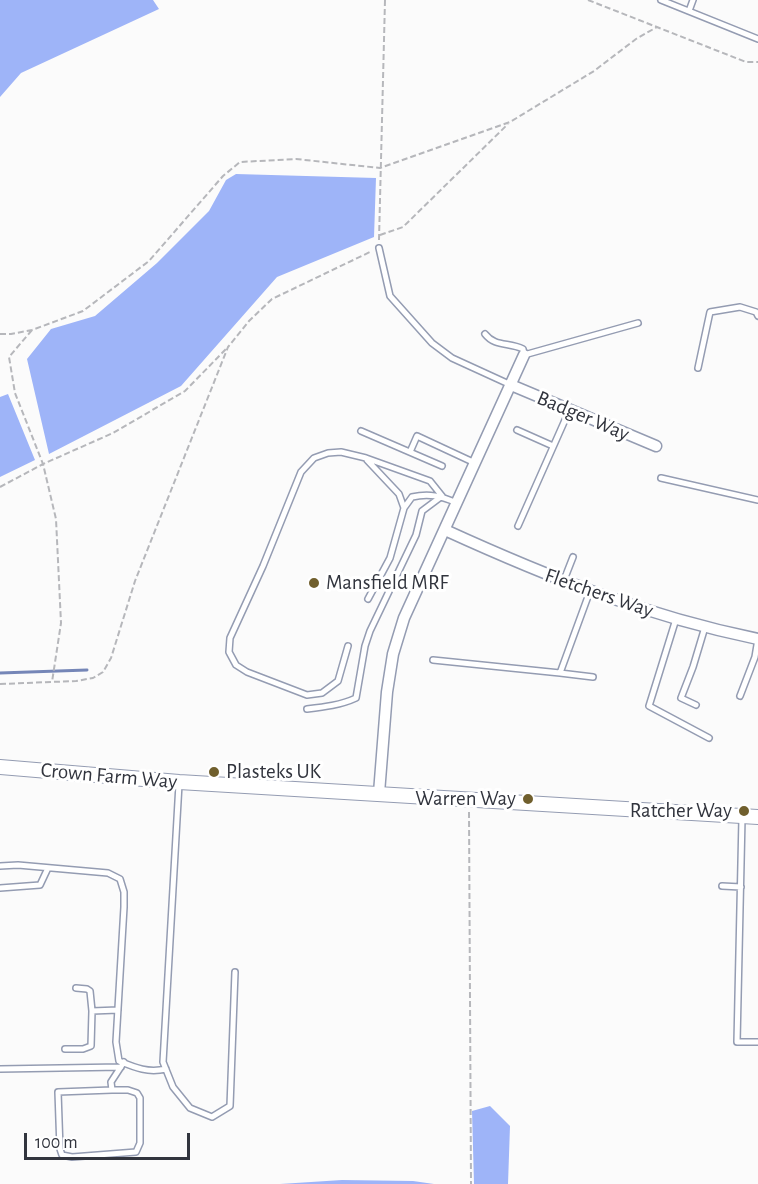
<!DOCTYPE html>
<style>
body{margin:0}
#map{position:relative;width:758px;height:1184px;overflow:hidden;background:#fbfbfb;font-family:"Alegreya Sans",sans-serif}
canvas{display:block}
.scale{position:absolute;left:24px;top:1133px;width:166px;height:27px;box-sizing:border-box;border:3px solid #32353e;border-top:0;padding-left:8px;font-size:18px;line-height:21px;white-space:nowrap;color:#32353e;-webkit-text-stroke:4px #fff;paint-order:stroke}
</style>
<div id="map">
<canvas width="758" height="1184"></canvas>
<div class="scale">100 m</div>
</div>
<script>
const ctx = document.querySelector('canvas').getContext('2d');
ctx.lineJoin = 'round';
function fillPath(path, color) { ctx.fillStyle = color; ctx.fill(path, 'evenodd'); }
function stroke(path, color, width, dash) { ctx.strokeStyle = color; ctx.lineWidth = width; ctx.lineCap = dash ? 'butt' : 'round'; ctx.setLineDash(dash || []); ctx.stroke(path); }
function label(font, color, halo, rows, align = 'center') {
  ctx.font = font + ' "Alegreya Sans",sans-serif'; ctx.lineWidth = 6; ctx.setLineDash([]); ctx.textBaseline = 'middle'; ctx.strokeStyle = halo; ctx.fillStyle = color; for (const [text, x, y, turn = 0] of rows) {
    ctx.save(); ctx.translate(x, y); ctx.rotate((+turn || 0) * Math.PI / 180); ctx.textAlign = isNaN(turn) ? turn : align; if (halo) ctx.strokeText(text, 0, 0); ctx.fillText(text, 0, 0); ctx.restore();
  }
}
const forest = new Path2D(`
 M0 0H153L159 9 21 73 0 97Z
 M236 174 376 178 374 237 277 277 181 386 49 454 27 359 51 329 95 316 157 263 209 211 226 180Z
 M8 394 35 460 0 477V397Z
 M490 1106 510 1126 508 1184H474L472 1111Z
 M342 1180 413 1181 434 1184H280Z`);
const stream = new Path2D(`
 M0 673 87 670`);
const path = new Path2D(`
 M588 0 746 62H758
 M380 235 403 227 508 124
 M379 240 385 0
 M32 330 9 357 15 393 43 464 56 519 61 623 52 682
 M0 334H11L32 330 83 311 149 261 223 176 240 162 296 159 380 168 510 122 594 71 636 39 657 27
 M0 487 43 464 113 433 185 391 226 349
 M0 684 76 681 93 678 103 672 111 658 135 581 228 347 249 321 272 299 372 251
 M469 812 471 1184`);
const service = new Path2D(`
 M661 0 758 39
 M689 11 693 0
 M379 248 390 296 432 343 452 358 511 385
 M485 334C495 347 509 342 523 349L524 355 638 323
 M698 368 710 312 740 307 756 312 758 316
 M517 430 553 446
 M361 431 442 466
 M410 452 417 436 475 463
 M367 460 399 494 404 508
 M661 478 758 500
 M518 526 569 411
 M564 580 573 557
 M368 599 390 558 404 508 412 497C429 493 441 496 457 503
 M676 619 649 706 709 738
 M433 660 560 673 590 591
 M560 673 593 677
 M740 696 755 657 758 639
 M696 705 681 698 693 667 705 627
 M307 709C324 707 341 705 356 698L365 646 370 631 416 535 422 511 442 496 430 481 366 458 341 452 328 453 314 458 301 472 263 566 230 638 229 652 236 665 247 672 307 695 322 693 338 681 348 646
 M179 784 163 1062 173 1087 190 1108 212 1117 230 1106 235 972
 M742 818 737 1042H758
 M0 866 18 865 108 873 120 879 124 892V907L116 1042 119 1061C136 1068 148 1073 166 1069
 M722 886 741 887
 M0 888 40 885 48 868
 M76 988 87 989 90 991 92 1011
 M65 1049H83L91 1046 92 1011 118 1010
 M0 1069 121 1067
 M112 1090H128L137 1093 140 1098V1143L136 1152 72 1157 62 1155 60 1149 58 1092 112 1090 111 1082 124 1062`);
const minor = new Path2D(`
 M511 385 656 446
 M445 530C548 577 646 616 758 639
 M379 793 387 692 393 654 404 618 524 355`);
const tertiary = new Path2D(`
 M0 767 179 782 758 817`);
const markers = [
 [314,583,6,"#705f2d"],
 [214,772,6,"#705f2d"],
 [528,799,6,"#705f2d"],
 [744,811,6,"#705f2d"]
];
const streetNames = [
 ["Badger Way",583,416,23],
 ["Fletchers Way",599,593,19],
 ["Crown Farm Way",109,776,5]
];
const poiNames = [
 ["Mansfield MRF",326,583],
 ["Plasteks UK",226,772],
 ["Warren Way",516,799,"right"],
 ["Ratcher Way",732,811,"right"]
];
fillPath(forest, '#9eb4f8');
stroke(stream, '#7586b7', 3);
stroke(service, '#949cb2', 8);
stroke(minor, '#949cb2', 13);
stroke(tertiary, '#949cb2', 16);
stroke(path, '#b6b7bb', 2, [6, 3]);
stroke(service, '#fff', 5);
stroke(minor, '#fff', 10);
stroke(tertiary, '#fff', 14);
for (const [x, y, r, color] of markers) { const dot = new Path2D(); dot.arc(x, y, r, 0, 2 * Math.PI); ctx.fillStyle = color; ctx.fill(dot); stroke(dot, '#fff', 2); }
label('21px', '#32353e', '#fff', streetNames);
label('21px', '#32353e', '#fff', poiNames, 'left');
</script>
